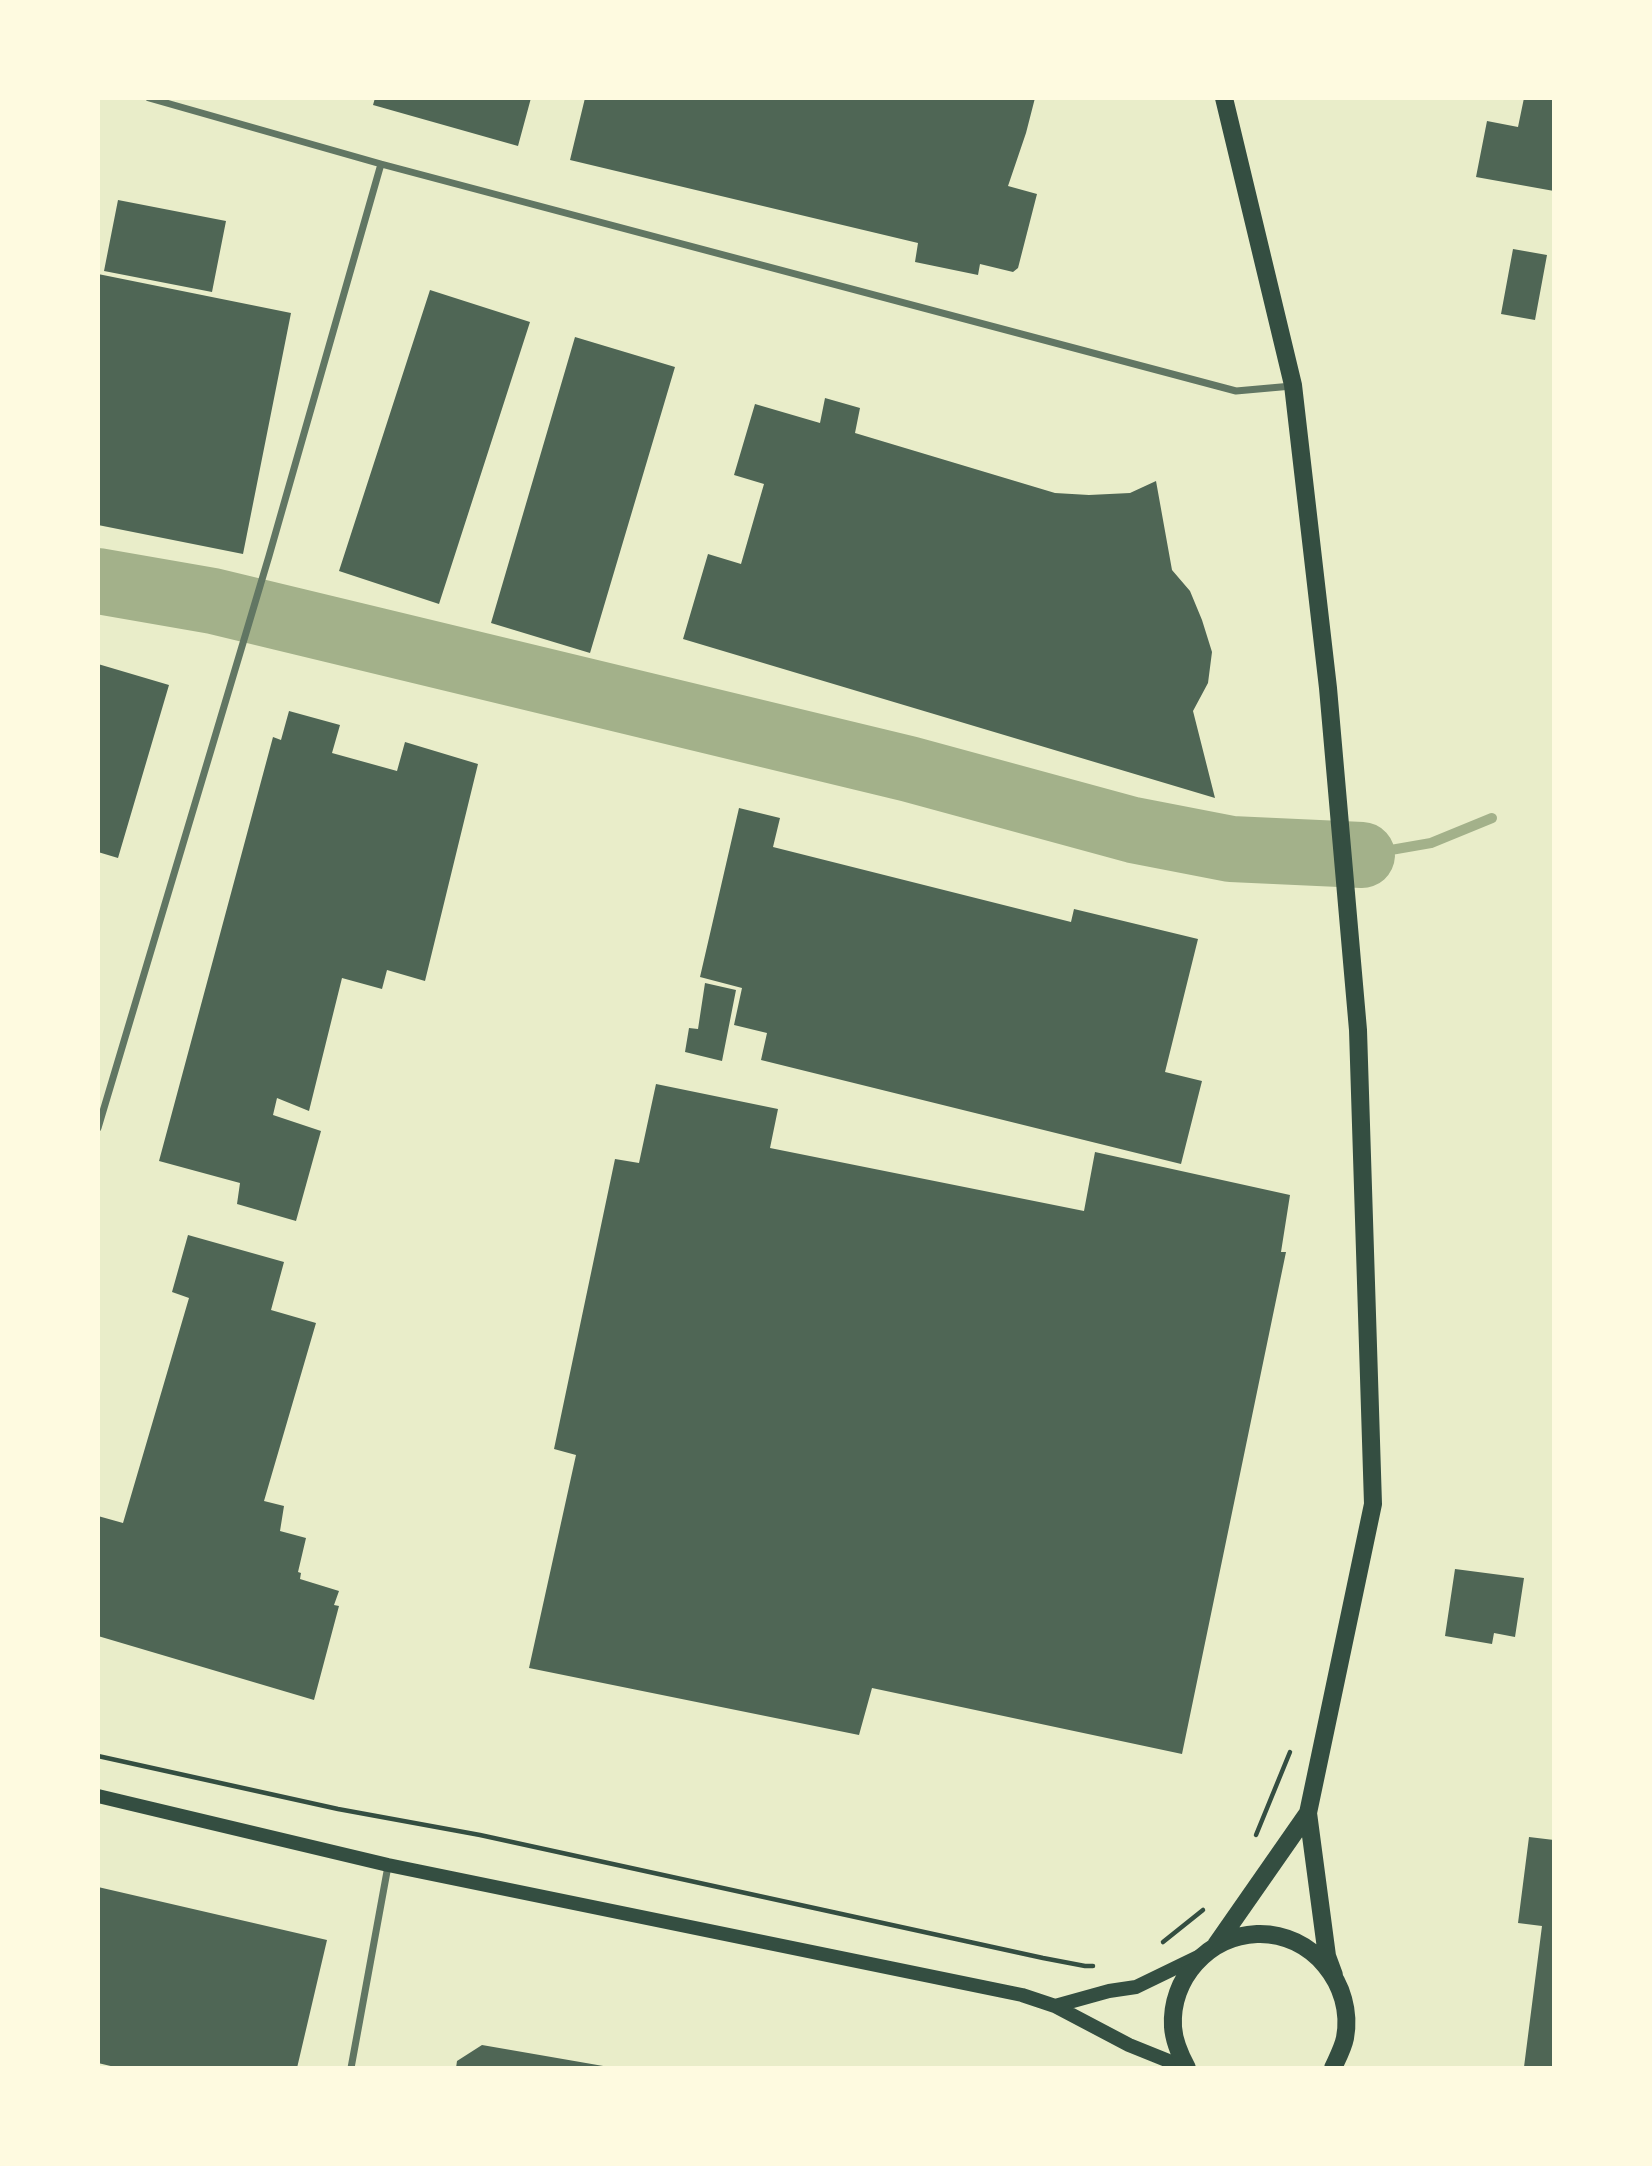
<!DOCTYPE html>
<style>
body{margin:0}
#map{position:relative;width:1652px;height:2166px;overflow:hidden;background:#e9edc9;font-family:"Source Serif 4",serif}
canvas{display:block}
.frame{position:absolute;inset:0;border:100px solid #fefae0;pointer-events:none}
</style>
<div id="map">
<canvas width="1652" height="2166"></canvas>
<div class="frame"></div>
</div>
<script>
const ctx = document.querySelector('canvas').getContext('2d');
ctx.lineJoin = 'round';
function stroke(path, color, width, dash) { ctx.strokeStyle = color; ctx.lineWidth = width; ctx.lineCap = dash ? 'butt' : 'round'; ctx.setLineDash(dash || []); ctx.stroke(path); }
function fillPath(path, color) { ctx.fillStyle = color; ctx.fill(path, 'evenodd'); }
const stream = new Path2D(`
 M1362 855 1431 843 1492 818`);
const river = new Path2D(`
 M98 581 213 601 909 769 1133 830 1231 849 1362 855`);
const building = new Path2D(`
 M375 98H531L518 146 373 105Z
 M585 98H1035L1026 133 1008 186 1037 194 1018 268 1013 272 980 264 978 275 915 262 918 243 570 160Z
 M1524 98H1554V191L1476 177 1487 121 1518 127Z
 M118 200 226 221 212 292 104 271Z
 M1513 249 1547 255 1535 320 1501 314Z
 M98 274 291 313 243 554 98 525Z
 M430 290 530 322 439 604 339 571Z
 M575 337 675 367 590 653 491 623Z
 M825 398 860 408 855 433 1055 493 1089 495 1130 493 1156 481 1172 570 1190 591 1202 620 1212 652 1208 683 1193 711 1215 798 683 639 708 554 741 564 764 484 734 475 755 404 820 423Z
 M98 664 169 685 118 858 98 852Z
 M289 711 340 725 332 753 397 771 405 742 478 764 425 981 387 970 382 989 342 978 309 1111 277 1098 273 1115 321 1131 296 1221 237 1204 240 1183 159 1161 273 737 281 740Z
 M739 808 780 818 773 847 1071 922 1074 909 1198 939 1165 1072 1202 1081 1181 1164 761 1060 767 1033 734 1025 742 988 700 977Z
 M705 983 736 990 722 1061 685 1052 689 1028 698 1029Z
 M656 1084 778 1109 770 1148 1084 1211 1095 1152 1290 1195 1281 1252H1286L1182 1754 872 1688 859 1735 529 1668 576 1455 554 1449 615 1159 639 1163Z
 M188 1235 284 1262 271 1310 316 1323 264 1501 284 1506 280 1531 306 1538 298 1572 301 1573 300 1579 339 1591 334 1605 339 1606 314 1700 98 1636V1516L123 1523 189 1298 172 1292Z
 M1455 1569 1524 1578 1515 1637 1494 1633 1492 1644 1445 1636Z
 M1529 1837 1554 1840V2068L1524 2067 1542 1926 1518 1923Z
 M98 1887 327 1940 297 2068H119L98 2063Z
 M482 2045 609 2067 608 2068H456L457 2061Z`);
const path = new Path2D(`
 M98 1756 338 1809 480 1835 1043 1958 1085 1966H1093
 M1256 1835 1290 1752
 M1163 1942 1203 1910`);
const minor = new Path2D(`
 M149 98 381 164 1236 391 1292 386
 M98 1128 269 556 381 164
 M351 2068 388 1866`);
const secondary = new Path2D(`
 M98 1796 388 1865 1022 1995 1055 2006 1129 2045 1186 2068
 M1055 2006 1109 1991 1136 1987 1202 1955`);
const primary = new Path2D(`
 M1224 98 1293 385 1328 688 1358 1030 1373 1504 1308 1813 1327 1956 1334 1975
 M1216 1945 1308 1813
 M1187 2068C1180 2055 1174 2042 1173 2027 1170 1979 1208 1936 1257 1934 1312 1932 1355 1985 1345 2038 1343 2048 1337 2059 1333 2068`);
stroke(stream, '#a3b18a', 10);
stroke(river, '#a3b18a', 66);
fillPath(building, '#4f6655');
stroke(path, '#344e41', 4.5);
stroke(minor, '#617663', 7);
stroke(secondary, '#344e41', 14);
stroke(primary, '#344e41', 18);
</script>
